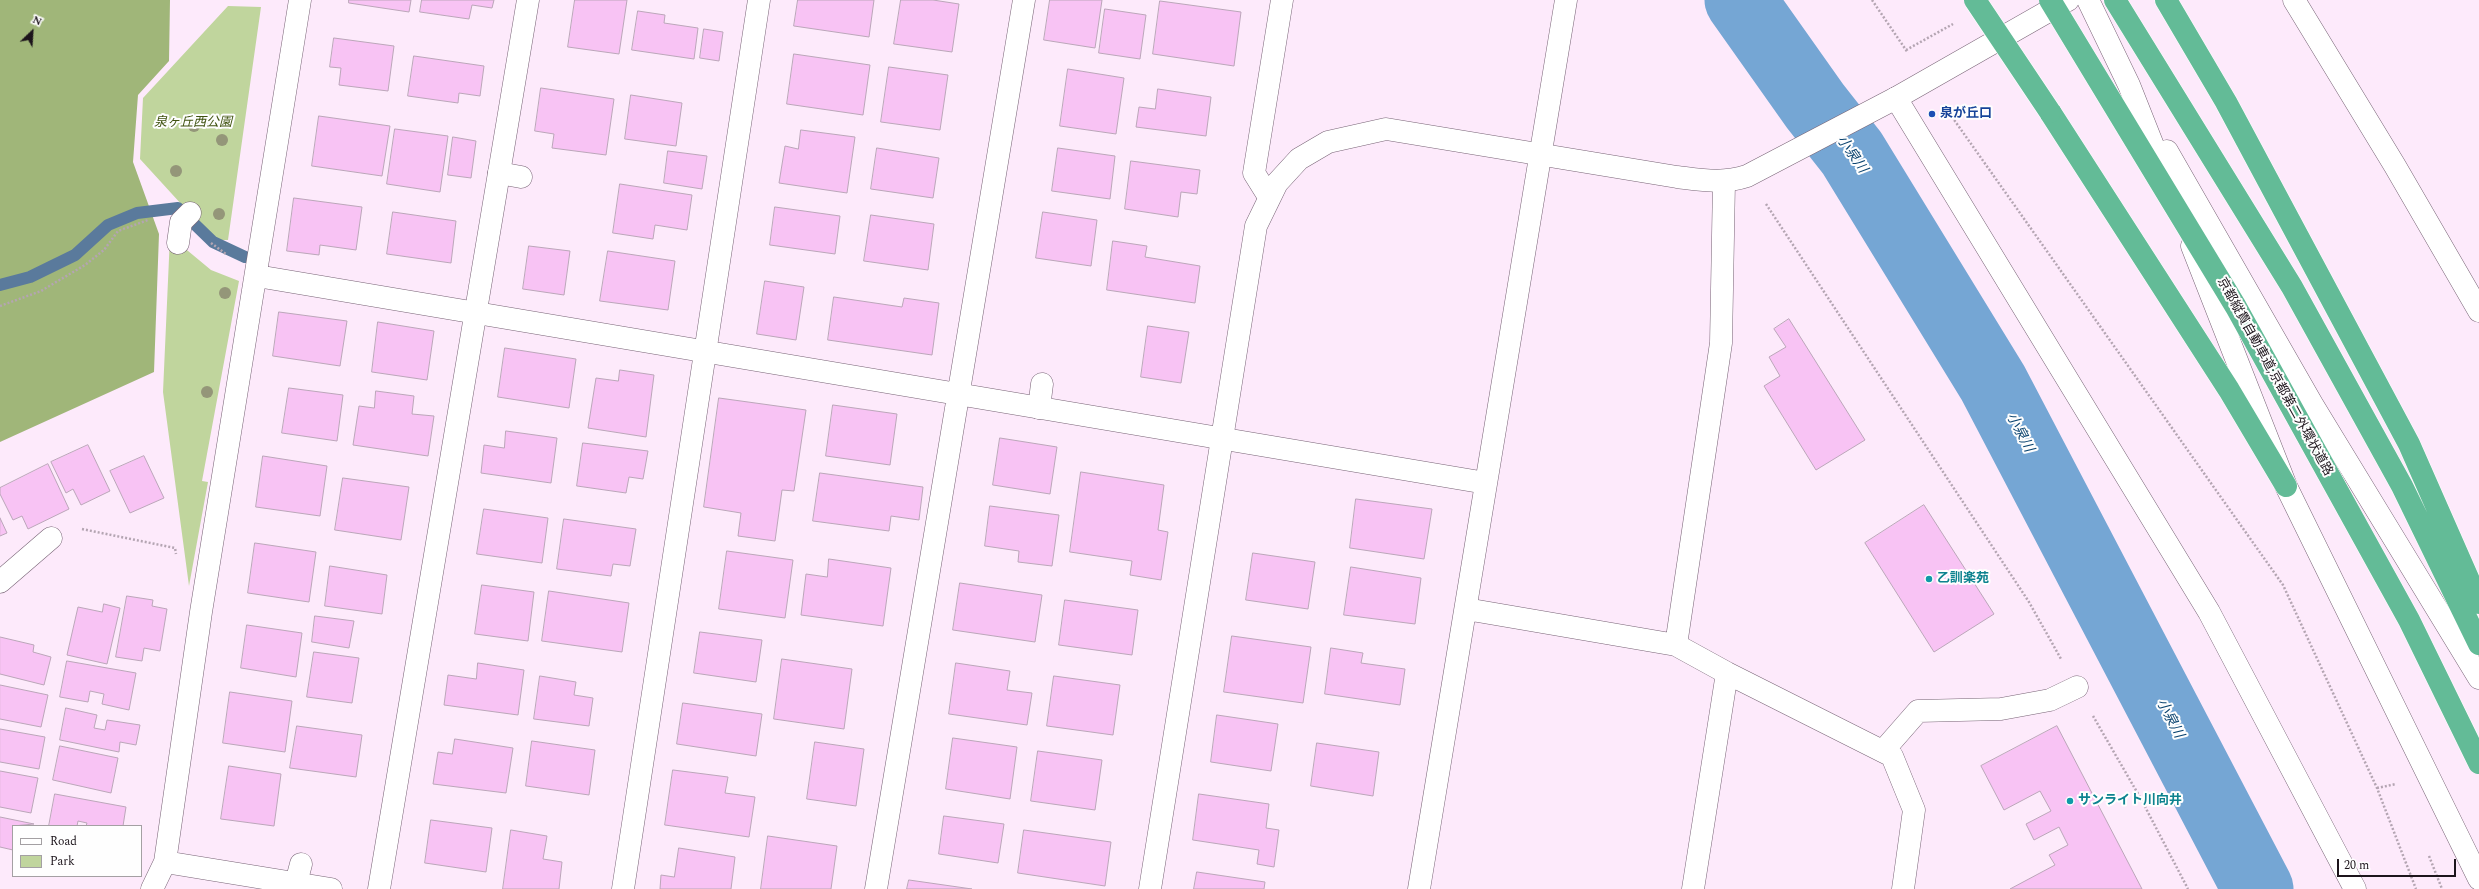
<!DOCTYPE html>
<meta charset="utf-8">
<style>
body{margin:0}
#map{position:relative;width:2479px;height:889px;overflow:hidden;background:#fdeafb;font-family:Spectral,serif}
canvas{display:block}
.legend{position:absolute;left:12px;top:825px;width:130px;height:52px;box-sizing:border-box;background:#fefefe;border:1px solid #a4a0a3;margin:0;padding:5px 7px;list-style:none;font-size:12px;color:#1c141b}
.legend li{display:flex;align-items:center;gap:8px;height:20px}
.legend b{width:20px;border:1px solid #a4a0a3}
.north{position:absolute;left:12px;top:12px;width:40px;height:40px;-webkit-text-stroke:3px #fefefe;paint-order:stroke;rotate:25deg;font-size:11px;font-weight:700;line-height:16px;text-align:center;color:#1c141b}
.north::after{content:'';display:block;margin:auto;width:14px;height:18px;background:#1c141b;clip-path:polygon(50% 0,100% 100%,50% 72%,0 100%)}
.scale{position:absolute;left:2337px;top:859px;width:119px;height:18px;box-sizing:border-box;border:2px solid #1c141b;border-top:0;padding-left:5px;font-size:12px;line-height:14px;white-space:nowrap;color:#1c141b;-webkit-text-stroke:3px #fefefe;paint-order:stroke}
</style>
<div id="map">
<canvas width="2479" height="889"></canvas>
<ul class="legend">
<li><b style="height:5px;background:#fff"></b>Road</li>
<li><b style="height:11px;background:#c0d59d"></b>Park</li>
</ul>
<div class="north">N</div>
<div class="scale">20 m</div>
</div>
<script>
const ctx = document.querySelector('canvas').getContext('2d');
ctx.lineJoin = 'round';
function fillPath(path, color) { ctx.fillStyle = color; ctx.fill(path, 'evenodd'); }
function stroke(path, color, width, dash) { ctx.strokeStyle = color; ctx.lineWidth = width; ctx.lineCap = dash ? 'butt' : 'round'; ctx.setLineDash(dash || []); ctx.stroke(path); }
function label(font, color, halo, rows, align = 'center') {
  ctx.font = font + ' Spectral,"Noto Sans JP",serif'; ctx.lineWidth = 4; ctx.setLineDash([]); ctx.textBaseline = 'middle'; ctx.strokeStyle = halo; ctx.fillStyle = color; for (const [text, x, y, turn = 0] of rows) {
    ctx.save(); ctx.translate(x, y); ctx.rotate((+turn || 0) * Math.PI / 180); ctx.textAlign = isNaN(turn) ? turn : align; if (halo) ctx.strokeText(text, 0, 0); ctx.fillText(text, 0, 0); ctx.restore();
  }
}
const green = new Path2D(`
 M228 6 261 7 228 240H214L140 159 143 98Z
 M170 236 211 270 239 281 202 481 208 482 189 586 163 392Z`);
const forest = new Path2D(`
 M0 0H170L169 61 138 95 133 162 159 234 154 372 0 442Z`);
const stream = new Path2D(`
 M0 285 30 277 75 255 108 225 137 213 178 208 213 242 245 257`);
const river = new Path2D(`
 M1740 0 1815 106 1852 153 1993 383 2258 889`);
const building = new Path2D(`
 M349 0H411L409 12 349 3Z
 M422 0H494L492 8 472 5 469 19 420 12Z
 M575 0H627L619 54 568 47Z
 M798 0H874L869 37 794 26Z
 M901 0H933L959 4 952 52 894 44Z
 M1050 0H1102L1095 48 1044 40Z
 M1160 1 1241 12 1234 66 1153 54Z
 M1105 9 1146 15 1140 59 1099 53Z
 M638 11 665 15 664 23 698 28 694 59 632 50Z
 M704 29 723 32 719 61 700 58Z
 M334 38 394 46 388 91 339 85 341 68 330 67Z
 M794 54 870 65 863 115 787 104Z
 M414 56 484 66 480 96 459 93 458 103 408 96Z
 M889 67 948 75 940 130 881 122Z
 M1068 69 1124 78 1116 134 1060 126Z
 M541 88 614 99 606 155 552 148 554 134 535 131Z
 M1158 89 1211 97 1206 136 1136 127 1139 107 1155 109Z
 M631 95 682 103 676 146 625 139Z
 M319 116 390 126 382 176 312 166Z
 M395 129 448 136 440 192 387 184Z
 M801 130 855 137 847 193 779 183 785 146 798 149Z
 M453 137 476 141 471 178 448 175Z
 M877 148 939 158 933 198 871 189Z
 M1058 148 1115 156 1110 199 1052 191Z
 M668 151 707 156 702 189 664 183Z
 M1131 161 1200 170 1197 194 1181 192 1178 217 1125 209Z
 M620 184 692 195 687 230 655 225 653 239 613 233Z
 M294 198 362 207 356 250 320 245 319 255 287 251Z
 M775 207 840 216 835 254 770 245Z
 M393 212 456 221 451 263 387 254Z
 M1043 212 1097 220 1091 266 1036 258Z
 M871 215 934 224 928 270 864 261Z
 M1113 241 1147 246 1145 257 1200 266 1195 303 1107 290Z
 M529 246 570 251 564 295 523 289Z
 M608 251 675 261 668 310 600 301Z
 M765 281 804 287 796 340 757 334Z
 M834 297 902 307 904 298 939 303 932 355 828 340Z
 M279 312 347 321 340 366 273 356Z
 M1789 319 1865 440 1816 470 1764 386 1780 376 1769 357 1786 347 1774 329Z
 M378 322 434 331 427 380 372 372Z
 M1148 326 1189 332 1181 383 1141 377Z
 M505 348 576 359 569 408 498 397Z
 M620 370 654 375 646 437 588 428 596 378 618 381Z
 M289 388 343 395 337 441 282 433Z
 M376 391 414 396 412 414 434 416 428 456 353 445 359 406 374 408Z
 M719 398 806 410 794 491 782 490 775 541 738 536 741 513 704 507Z
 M833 405 897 414 890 465 826 456Z
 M506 431 557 438 551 483 481 473 484 445 504 448Z
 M1000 438 1057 447 1050 494 993 485Z
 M583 443 648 451 643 479 629 477 626 493 577 486Z
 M88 445 110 491 81 505 73 489 66 493 51 462Z
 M144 456 164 498 130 513 110 471Z
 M263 456 327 466 320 516 256 507Z
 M48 464 69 509 28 529 22 516 13 520 0 494V488Z
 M1081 472 1164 485 1158 530 1168 532 1161 580 1130 575 1132 561 1070 552Z
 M820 473 923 487 919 520 891 516 889 531 813 521Z
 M343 478 409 487 401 540 335 530Z
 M1356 499 1432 509 1424 559 1350 548Z
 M1924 505 1994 614 1934 652 1865 543Z
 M990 506 1059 515 1052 566 1018 562 1019 551 985 546Z
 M484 509 548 518 542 563 477 554Z
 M0 518 7 533 0 536Z
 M564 519 636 529 630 566 613 564 611 576 557 569Z
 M255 543 316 552 309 602 248 593Z
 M727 551 793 560 785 618 719 609Z
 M1253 553 1315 562 1308 609 1246 600Z
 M829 559 891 568 883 626 801 615 806 574 827 577Z
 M330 566 387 575 382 614 325 606Z
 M1351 567 1421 578 1415 624 1344 615Z
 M960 583 1042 595 1035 642 953 630Z
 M482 585 534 592 528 641 475 634Z
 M549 591 629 603 622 652 542 641Z
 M127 596 153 600 152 606 167 609 160 651 144 648 142 661 116 657Z
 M1065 600 1138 610 1132 655 1059 645Z
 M104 604 120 608 107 664 67 655 78 607 102 612Z
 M315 616 354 621 349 648 312 642Z
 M247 625 302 633 296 677 241 668Z
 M700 632 762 640 756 682 694 673Z
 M1232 636 1311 647 1303 703 1224 692Z
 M0 637 34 645 33 652 51 657 44 685 0 674Z
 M1331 648 1363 653 1361 663 1405 669 1400 705 1325 694Z
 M314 652 359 658 352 703 307 697Z
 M782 659 852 669 844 729 774 719Z
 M67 661 136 673 129 710 102 704 104 694 90 691 88 702 60 697Z
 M478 663 524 670 518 715 444 705 448 675 476 679Z
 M956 663 1010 671 1007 690 1032 693 1027 725 949 714Z
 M540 676 576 682 574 695 593 698 589 726 534 719Z
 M1054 676 1120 685 1113 735 1047 726Z
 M0 685 48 695 41 727 0 719Z
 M230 692 292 701 285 752 223 743Z
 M683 703 762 714 756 756 677 744Z
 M66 708 97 715 94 728 105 730 107 720 140 725 136 745 120 742 119 752 60 740Z
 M1217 715 1278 724 1271 771 1211 762Z
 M297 726 362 735 356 777 290 768Z
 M2057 726 2142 889H2010L2055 865 2049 855 2068 845 2059 827 2034 840 2026 824 2051 811 2040 791 2004 810 1981 766Z
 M0 729 45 737 39 769 0 762Z
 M953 738 1017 747 1010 799 946 789Z
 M455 739 513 748 506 793 433 784 438 752 452 754Z
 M532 741 595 750 589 795 526 786Z
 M815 742 864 749 856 806 807 799Z
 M1317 743 1379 752 1373 796 1311 786Z
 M60 746 118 758 111 793 53 780Z
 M1038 751 1102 760 1095 810 1031 801Z
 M229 766 281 774 274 826 221 819Z
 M673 770 728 777 725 793 755 797 749 837 665 825Z
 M0 771 38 778 31 813 0 807Z
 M55 794 126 807 123 826H86L87 823 78 821 77 826H49Z
 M1199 794 1269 804 1266 828 1279 830 1274 867 1257 864 1259 850 1193 840Z
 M944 816 1004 824 998 863 939 854Z
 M0 817 34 824 13 826V850L0 847Z
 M431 820 492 828 486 872 425 863Z
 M511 830 547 836 543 859 562 862 559 889H503Z
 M1024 830 1111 842 1105 886 1018 873Z
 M768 836 837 846 831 889H761Z
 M679 848 735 857 731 889H660L661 875 674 877Z
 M1197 872 1265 882 1264 889H1194Z
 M909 880 972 889H907Z`);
const path = new Path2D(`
 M1872 0 1908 53
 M1906 50 1953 24
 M1945 107 2283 585 2377 788 2416 889
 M1766 204 2029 602 2061 659
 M211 243 226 254
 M0 306 41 291 85 265 104 250 118 231 148 220
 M82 529 175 548 176 554
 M2093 716 2141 799 2188 889
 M2377 788 2396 784
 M2429 856 2442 889`);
const lane = new Path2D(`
 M499 173 521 177
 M178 243 181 222 190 213
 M1039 408 1042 384
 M1883 751 1918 711 2001 709 2050 700 2077 687
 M296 883 301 864`);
const street = new Path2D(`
 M2294 0 2395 166 2479 311
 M1896 98 2209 612 2355 889
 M1269 197 1254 173 1282 0
 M257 276 1486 483
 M0 582 51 538
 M1466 609 1676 645 1727 673 1892 756 1914 810 1903 889
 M1676 645 1721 343 1724 182
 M165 862 331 889
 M152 889 165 862 201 612 300 0
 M379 889 528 0
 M623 889 759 0
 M876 889 1024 0
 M1419 889 1566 0
 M1693 889 1727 673`);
const secondary = new Path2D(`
 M2088 0 2129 85 2167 181
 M2167 151 2312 404 2479 678
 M2192 246 2286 486 2479 879
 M1150 889 1256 226 1277 183 1299 159 1328 142 1386 129 1677 177C1702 180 1723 184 1747 176L1896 98 2068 0`);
const highway = new Path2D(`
 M2115 0 2292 287 2402 486 2479 644
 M2166 0 2226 102 2409 444 2479 603
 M2050 112 2229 390 2286 486`);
const highwayBridge = new Path2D(`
 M1975 0 2050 112
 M2050 0 2236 307 2409 620 2479 763`);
const trees = [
 [194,126],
 [222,140],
 [176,171],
 [219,214],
 [225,293],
 [207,392]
];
const markers = [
 [1932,114,4,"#1a4fb4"],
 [1929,579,4,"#0f9aa8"],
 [2070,801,4,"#0f9aa8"]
];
const transitNames = [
 ["泉が丘口",1940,114]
];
const parkNames = [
 ["泉ヶ丘西公園",193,123]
];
const streetNames = [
 ["京都縦貫自動車道;京都第二外環状道路",2274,377,61]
];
const cultureNames = [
 ["乙訓楽苑",1937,579],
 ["サンライト川向井",2078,801]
];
const waterNames = [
 ["小泉川",1851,155,55],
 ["小泉川",2019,433,62],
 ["小泉川",2169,719,62]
];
fillPath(green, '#c0d59d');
fillPath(forest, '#a0b679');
stroke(stream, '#5a7a9c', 12);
stroke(river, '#75a6d4', 71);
fillPath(building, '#f8c3f4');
stroke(building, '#bba6b9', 1);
stroke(lane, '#786476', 23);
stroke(street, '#786476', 23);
stroke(secondary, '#786476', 23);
stroke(highway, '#fff', 23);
stroke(path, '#b4a5b2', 2.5, [2, 2]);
stroke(lane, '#fff', 22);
stroke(street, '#fff', 22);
stroke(secondary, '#fff', 22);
stroke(highway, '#63bb97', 22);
stroke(highwayBridge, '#fff', 23, []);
stroke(highwayBridge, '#63bb97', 22);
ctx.fillStyle = '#949679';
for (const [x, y] of trees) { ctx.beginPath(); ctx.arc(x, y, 6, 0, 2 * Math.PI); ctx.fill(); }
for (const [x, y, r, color] of markers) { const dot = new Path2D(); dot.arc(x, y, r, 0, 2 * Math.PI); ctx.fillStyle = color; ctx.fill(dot); stroke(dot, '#fefefe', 1.5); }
label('bold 13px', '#164399', '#fefefe', transitNames, 'left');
label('italic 13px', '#3f520f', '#fefefe', parkNames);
label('13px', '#1c141b', '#fefefe', streetNames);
label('bold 13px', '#0d838f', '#fefefe', cultureNames, 'left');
label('italic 14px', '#0b4470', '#fefefe', waterNames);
</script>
